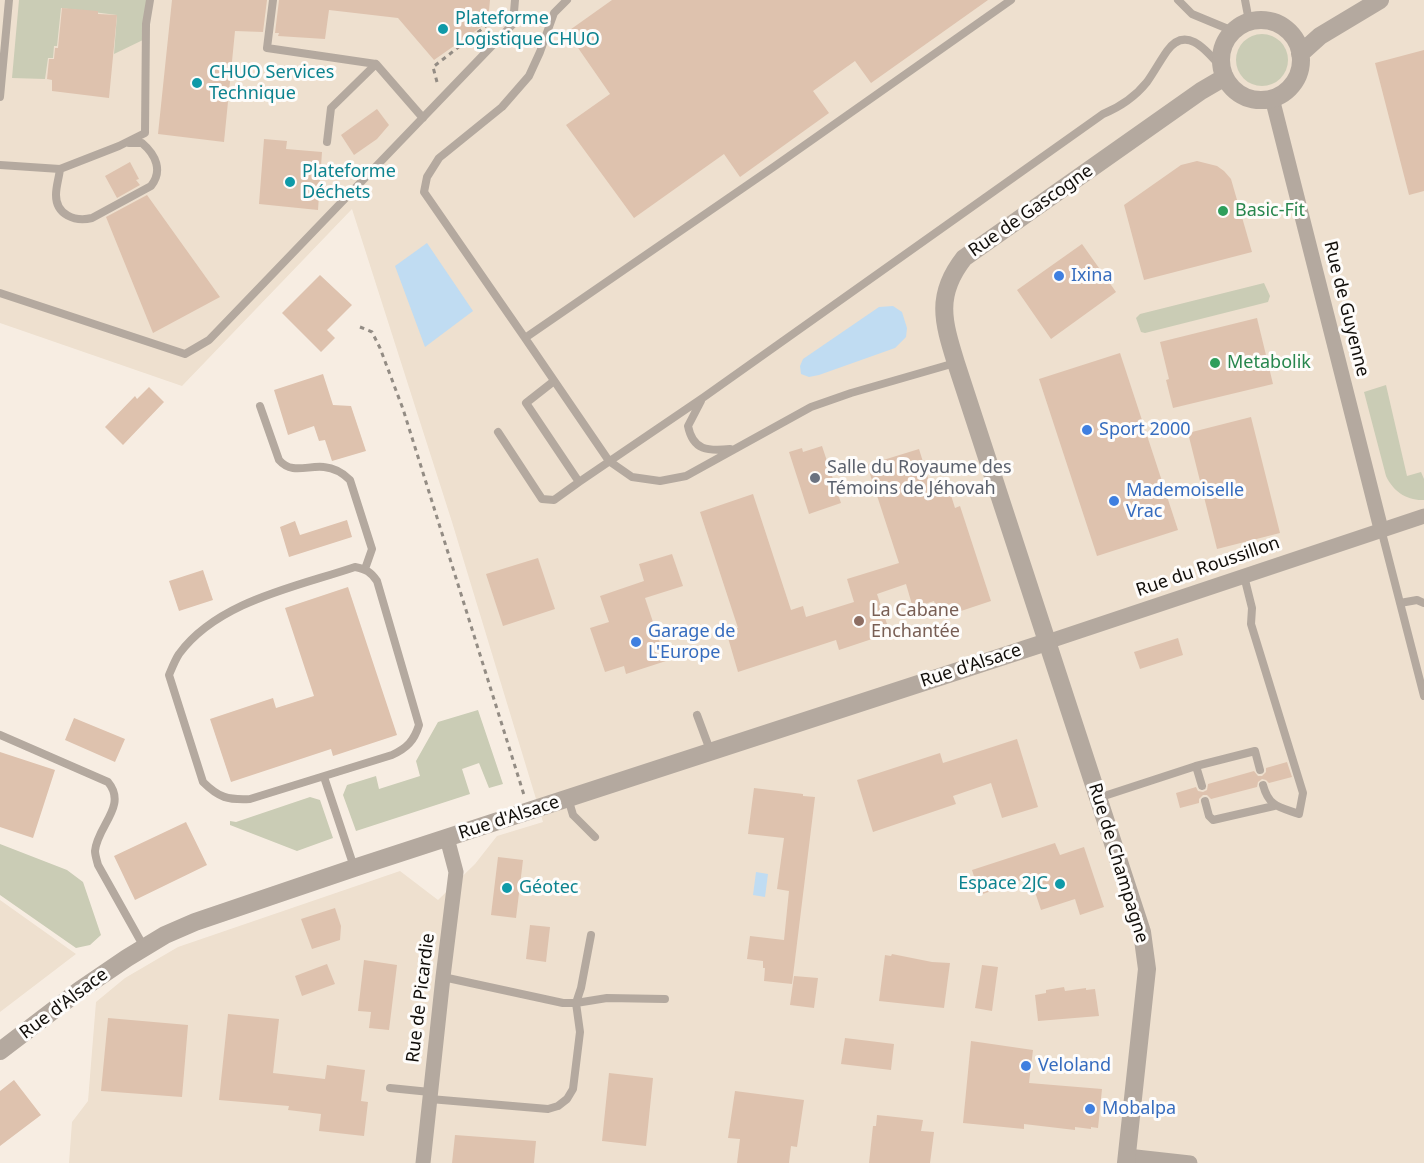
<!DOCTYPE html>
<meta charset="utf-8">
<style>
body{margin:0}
canvas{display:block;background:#f7ede2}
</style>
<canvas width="1424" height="1163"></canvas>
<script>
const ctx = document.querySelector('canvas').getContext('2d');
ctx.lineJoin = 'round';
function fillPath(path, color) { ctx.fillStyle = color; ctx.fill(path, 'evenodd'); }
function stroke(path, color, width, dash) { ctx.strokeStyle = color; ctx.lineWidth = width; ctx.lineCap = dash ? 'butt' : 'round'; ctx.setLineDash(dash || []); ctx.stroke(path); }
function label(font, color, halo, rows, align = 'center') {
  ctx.font = font + ' "Noto Sans",sans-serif'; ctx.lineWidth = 6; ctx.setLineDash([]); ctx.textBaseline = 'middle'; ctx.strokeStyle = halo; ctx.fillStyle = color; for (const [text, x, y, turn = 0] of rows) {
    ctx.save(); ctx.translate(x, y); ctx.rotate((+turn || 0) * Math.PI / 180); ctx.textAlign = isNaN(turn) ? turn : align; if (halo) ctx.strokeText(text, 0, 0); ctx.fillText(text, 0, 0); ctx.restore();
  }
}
const built = new Path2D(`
 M0 0H1424V1163H69L72 1122 88 1101 96 1002 125 978 178 947 400 871 438 900 475 864 497 836 543 822 452 522 352 209 182 386 0 323Z
 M0 900 76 954 0 1012Z`);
const green = new Path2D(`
 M19 0H148L145 39 114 54 117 15 61 8 57 46H54L53 58H48L45 79 12 78Z
 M1236 60a26 26 0 1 1 52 0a26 26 0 1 1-52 0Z
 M1264 283 1270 296 1268 302 1145 333 1141 332 1136 318 1140 314Z
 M1386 385 1407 476 1421 472 1424 479V500C1407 501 1393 491 1386 476L1364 392Z
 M478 710 503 784 489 788 479 763 462 769 470 794 356 831 343 795 347 785 376 776 379 789 420 776 416 761 438 722Z
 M310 797 320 800 333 838 297 851 230 825V821L236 822Z
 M0 844 67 870 83 882 101 935 90 945 76 948 0 895Z`);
const water = new Path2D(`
 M427 243 473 311 425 347 395 266Z
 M893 306 902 312 907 328 906 337 895 348 819 375 809 377 801 374 800 366 803 359 879 307Z
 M756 872 768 874 765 897 753 895Z`);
const building = new Path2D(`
 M172 0H267L263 32 235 31 224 142 158 134Z
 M279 0H490L488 22 434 60 398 18 329 10 325 39 278 36 279 33H275Z
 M612 0H988L871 83 855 61 813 91 829 113 740 177 724 154 634 218 566 125 610 94 567 32Z
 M62 8 98 11V14L117 15 109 98 52 91V80L47 79 49 59H54L55 48H58Z
 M1424 50V191L1409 195 1375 63Z
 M377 109 389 125 377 139 354 155 341 135Z
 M264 139 287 141 286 149 322 152 318 210 259 204Z
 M1197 161 1217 166 1224 171 1231 179 1252 252 1144 280 1124 205 1181 165Z
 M130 162 139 179 136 180 140 185 117 198 105 176Z
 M147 195 220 297 153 333 106 217Z
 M1082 244 1116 292 1051 339 1017 290Z
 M320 275 352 305 327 330 335 338 321 352 282 313Z
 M1257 318 1273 384 1173 408 1166 380 1169 379 1160 342Z
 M1120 353 1178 530 1097 556 1039 379Z
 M323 374 333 405 351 406 366 451 332 461 325 440 319 441 314 426 288 435 274 390Z
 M149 387 164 402 123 445 105 427 135 396 137 399Z
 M1251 417 1280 533 1217 549 1188 433Z
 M822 446 841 503 809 514 789 452 802 448 803 452Z
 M919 449 933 494 949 489 955 508 960 506 991 601 940 618 934 601 913 608 906 584 877 594 890 633 839 650 836 640 738 672 726 631 738 628 700 512 753 494 791 610 803 606 806 617 854 602 847 579 899 563 867 465Z
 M347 520 352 537 289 557 280 527 295 521 300 535Z
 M672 554 683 586 645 598 666 661 626 674 624 666 605 672 590 628 609 622 600 596 644 581 639 564Z
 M538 558 555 609 503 626 486 574Z
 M203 570 213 600 179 611 169 581Z
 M348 587 397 735 333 756 331 749 231 782 210 719 273 698 276 708 314 696 285 608Z
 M1178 638 1183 655 1140 669 1134 652Z
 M74 718 125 739 115 762 65 740Z
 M1017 739 1038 807 1002 818 991 783 953 796 956 804 873 832 857 780 940 753 943 763Z
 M0 752 55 770 33 838 0 827Z
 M1287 762 1292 777 1269 783 1266 780 1262 779 1258 782 1257 787 1211 799 1207 795H1203L1199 799V803L1180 808 1176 793 1196 787 1198 791 1203 792 1207 790 1208 784 1254 771 1258 776H1262L1266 772V768Z
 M754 788 803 794V796L815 797 792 984 764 981 765 968H763V961L747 959 750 936 784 940 789 891 777 889 784 838 748 834Z
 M186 822 207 865 135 900 114 856Z
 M1055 843 1060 855 1084 847 1104 907 1080 915 1075 899 1041 910 1030 877 980 895 972 870Z
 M498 857 523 860 516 918 491 915Z
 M335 908 341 926 340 940 312 949 301 919Z
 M530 925 550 927 546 962 526 959Z
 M892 954 932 962 950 963 944 1008 879 1001 885 955 891 956Z
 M364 960 397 965 389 1030 369 1028 371 1012 358 1011Z
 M327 964 335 984 302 996 295 976Z
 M982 965 998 967 992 1011 975 1008Z
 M794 976 818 978 814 1008 790 1005Z
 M1064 987 1065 991 1086 988V990L1095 989 1099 1016 1038 1021 1035 995 1046 993V990Z
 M228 1014 279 1019 273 1073 325 1079 327 1065 365 1070 361 1101 368 1102 364 1136 319 1131 321 1114 288 1110 289 1106 219 1100Z
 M108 1018 188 1025 182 1097 101 1091Z
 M845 1038 894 1044 891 1070 841 1064Z
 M971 1041 1033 1050 1029 1083 1102 1089 1098 1128 1091 1127V1129L1075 1127V1130L1024 1124V1129L963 1123Z
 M609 1073 653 1078 646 1146 602 1141Z
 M14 1080 41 1115 0 1146V1091Z
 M735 1091 804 1100 797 1147 791 1146 789 1163H737L740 1139 728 1138Z
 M877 1115 923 1120 921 1131 934 1132 930 1163H869L873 1126H876Z
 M455 1135 536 1141 534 1163H452Z`);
const path = new Path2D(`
 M437 82 433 67 500 15
 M360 327 372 332 380 348 403 409 524 795`);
const service = new Path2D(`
 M273 0 267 48 376 64 423 118
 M1178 0 1192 14 1233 31
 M1245 0 1249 21
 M0 97 9 0
 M327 142 331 108 376 64
 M0 165 60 169 119 146 145 133 146 24 150 0
 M60 169C59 178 56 186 56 195 56 215 75 222 92 218L151 186C163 171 156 155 142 143H129
 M0 293 185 354 209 340 513 24 515 0
 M525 338 424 192 427 177 439 158 502 107 529 76 540 52 554 13 567 0
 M955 363 851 393 811 407 686 476 660 481 632 477 609 461 525 338 775 166 1011 0
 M554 381 526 403 579 482 704 397 1103 114C1120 107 1135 97 1147 82 1154 72 1160 61 1167 51 1186 24 1207 51 1221 67
 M701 401 688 426C693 451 708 451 730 449
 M260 406 279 460C292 475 308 465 324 467 335 468 343 473 350 480L372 549 365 569
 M498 432 542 499 554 500 579 482
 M1381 529 1424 696
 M355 567C366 569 371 572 377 581L419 725C414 741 407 748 392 755L250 799C228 800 219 798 203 782L169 675C172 668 175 660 179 654 218 601 296 587 355 567Z
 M1244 576 1252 608 1251 624 1303 793 1299 814C1279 807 1269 807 1263 785
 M1400 603 1417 600 1424 603
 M697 715 710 750
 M0 735 108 782C128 806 97 826 95 851 95 855 97 861 98 865L144 947
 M1196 766 1255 751 1260 770
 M324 777 354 867
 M568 798 573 815 595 837
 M1098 798 1196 766 1202 786
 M1205 801 1209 816 1213 820 1274 806
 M591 935 581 988 576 1003 607 998 665 999
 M390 1088 430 1092
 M430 1099 548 1109 558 1106 567 1099 573 1089 580 1032 576 1003H563L443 977`);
const minor = new Path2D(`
 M1272 98 1381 529
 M1047 642 1424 516
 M1127 1156 1190 1163
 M423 1163 443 977 456 872 447 838`);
const tertiary = new Path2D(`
 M1221 60a40 40 0 1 1 80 0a40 40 0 1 1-80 0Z
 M1300 54 1320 36 1380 0
 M0 1051 80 990 127 958 165 935 195 922 354 868 1047 642
 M1126 1163 1147 969 1142 932 956 363C943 321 935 295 964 258L1201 91 1225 77`);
const markers = [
 [443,29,6,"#0f9aa8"],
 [197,83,6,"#0f9aa8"],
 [290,182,6,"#0f9aa8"],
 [1223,211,6,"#2e9e5b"],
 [1059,276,6,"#3f7fe0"],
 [1215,363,6,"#2e9e5b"],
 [1087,430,6,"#3f7fe0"],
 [815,478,6,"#6b7280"],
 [1114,501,6,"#3f7fe0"],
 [859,621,6,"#8d6e63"],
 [636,642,6,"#3f7fe0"],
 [1060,884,6,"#0f9aa8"],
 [507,888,6,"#0f9aa8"],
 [1026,1066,6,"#3f7fe0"],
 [1090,1109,6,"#3f7fe0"]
];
const cultureNames = [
 ["Plateforme",455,19],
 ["Logistique CHUO",455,40],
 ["CHUO Services",209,73],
 ["Technique",209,94],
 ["Plateforme",302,172],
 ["Déchets",302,193],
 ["Espace 2JC",1048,884,"right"],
 ["Géotec",519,888]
];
const streetNames = [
 ["Rue de Gascogne",1031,211,-35],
 ["Rue de Guyenne",1346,309,76],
 ["Rue du Roussillon",1208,567,-19],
 ["Rue d'Alsace",971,666,-18],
 ["Rue d'Alsace",509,818,-18],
 ["Rue de Champagne",1118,863,73],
 ["Rue de Picardie",421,998,-83],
 ["Rue d'Alsace",64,1004,-37]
];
const leisureNames = [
 ["Basic-Fit",1235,211],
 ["Metabolik",1227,363]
];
const shopNames = [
 ["Ixina",1071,276],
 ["Sport 2000",1099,430],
 ["Mademoiselle",1126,491],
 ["Vrac",1126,512],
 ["Garage de",648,632],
 ["L'Europe",648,653],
 ["Veloland",1038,1066],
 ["Mobalpa",1102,1109]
];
const worshipNames = [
 ["Salle du Royaume des",827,468],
 ["Témoins de Jéhovah",827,489]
];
const educationNames = [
 ["La Cabane",871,611],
 ["Enchantée",871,632]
];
fillPath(built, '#eee0cf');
fillPath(green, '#caccb5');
fillPath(water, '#c0dcf2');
fillPath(building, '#dec2ae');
stroke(path, '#938c84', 3, [4.5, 4.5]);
stroke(service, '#b4a99f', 8);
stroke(minor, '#b4a99f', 15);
stroke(tertiary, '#b4a99f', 18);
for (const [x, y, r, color] of markers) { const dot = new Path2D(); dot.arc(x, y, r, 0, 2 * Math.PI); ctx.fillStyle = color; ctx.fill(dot); stroke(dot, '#fefcfa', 2); }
label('18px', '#0d838f', '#fefcfa', cultureNames, 'left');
label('18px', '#110e0a', '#fefcfa', streetNames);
label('18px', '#27864d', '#fefcfa', leisureNames, 'left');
label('18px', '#366cbe', '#fefcfa', shopNames, 'left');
label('18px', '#5b616d', '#fefcfa', worshipNames, 'left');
label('18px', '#785e54', '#fefcfa', educationNames, 'left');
</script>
